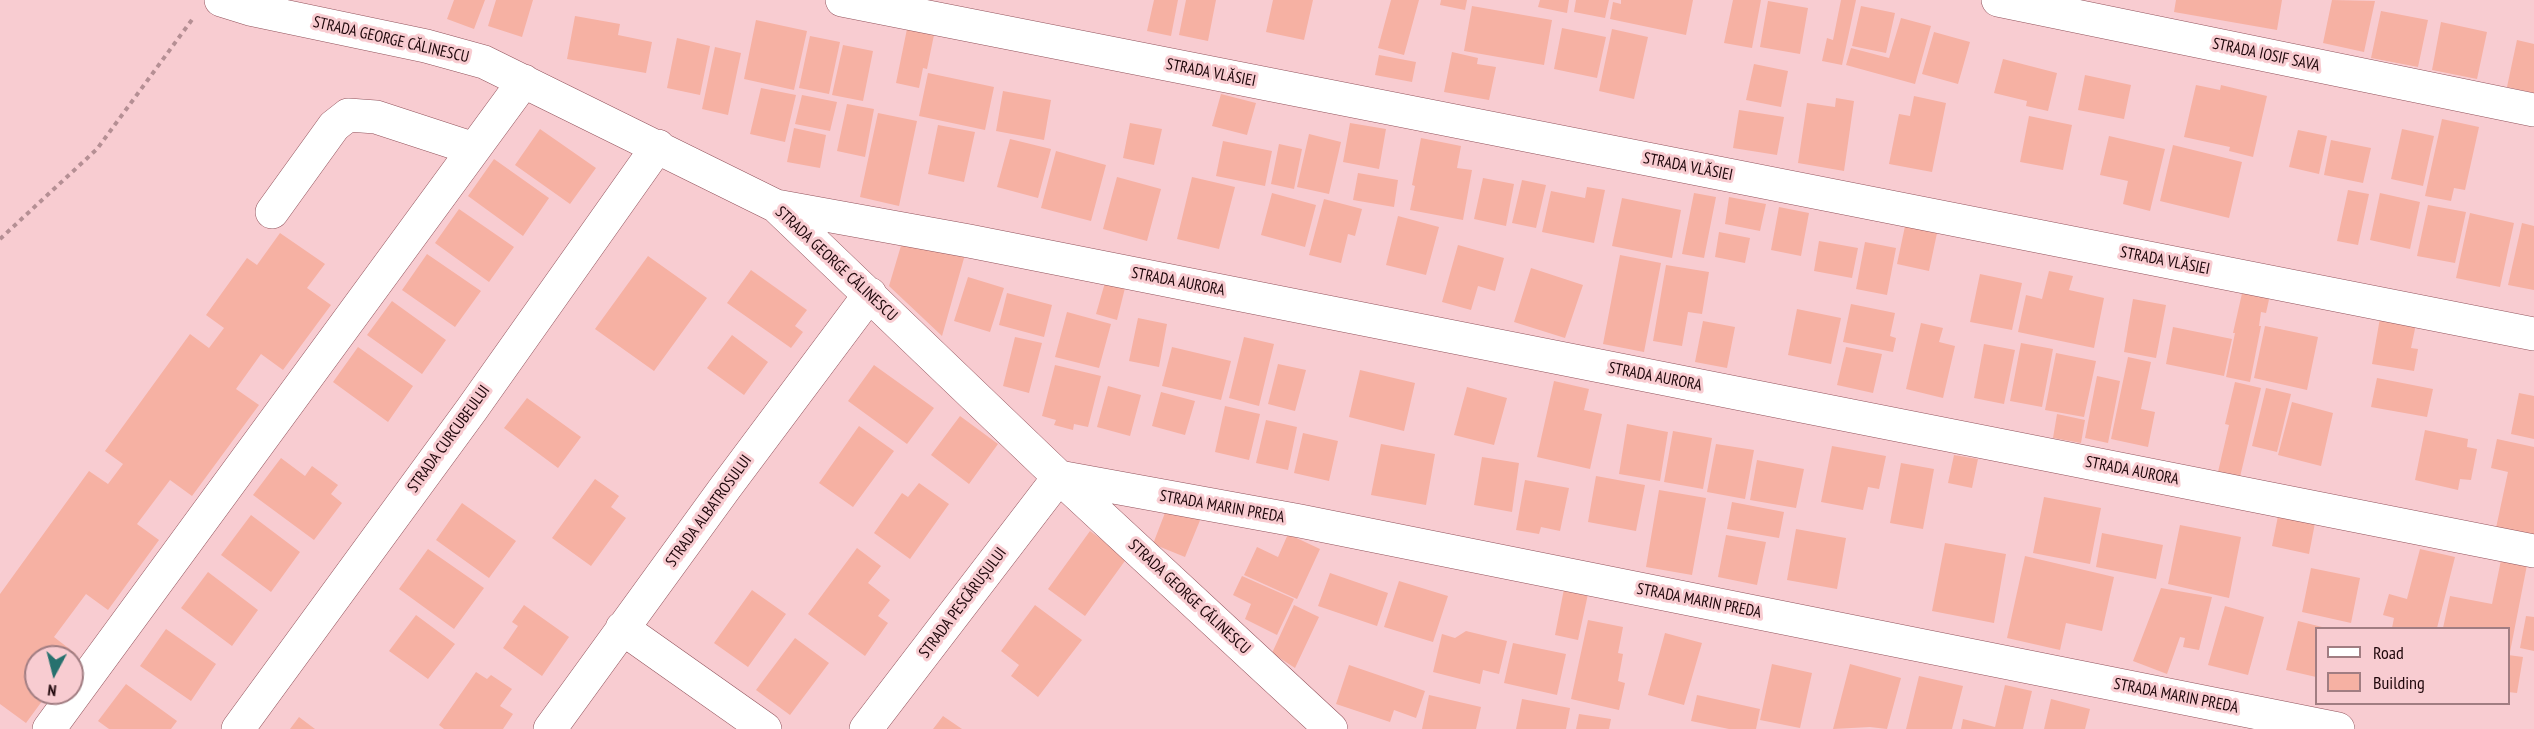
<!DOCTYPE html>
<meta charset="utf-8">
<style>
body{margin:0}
#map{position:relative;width:2534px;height:729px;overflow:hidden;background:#f8ccd1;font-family:"PT Sans Narrow",sans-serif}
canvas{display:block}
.legend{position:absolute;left:2315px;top:627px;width:195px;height:78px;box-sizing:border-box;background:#f8ccd1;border:2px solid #a17d82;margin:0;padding:8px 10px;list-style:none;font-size:18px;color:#1f070b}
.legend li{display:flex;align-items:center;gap:12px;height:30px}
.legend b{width:30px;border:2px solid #a17d82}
.north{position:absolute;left:24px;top:645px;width:60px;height:60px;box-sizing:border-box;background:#f8ccd1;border:2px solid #a17d82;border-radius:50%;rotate:187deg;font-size:16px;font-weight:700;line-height:24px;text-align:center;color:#1f070b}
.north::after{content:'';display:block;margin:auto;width:21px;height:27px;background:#27716e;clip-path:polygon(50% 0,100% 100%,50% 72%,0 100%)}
</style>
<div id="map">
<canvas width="2534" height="729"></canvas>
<ul class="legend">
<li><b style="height:8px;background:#fff"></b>Road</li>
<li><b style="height:16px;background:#f6b1a3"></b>Building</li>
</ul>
<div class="north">N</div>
</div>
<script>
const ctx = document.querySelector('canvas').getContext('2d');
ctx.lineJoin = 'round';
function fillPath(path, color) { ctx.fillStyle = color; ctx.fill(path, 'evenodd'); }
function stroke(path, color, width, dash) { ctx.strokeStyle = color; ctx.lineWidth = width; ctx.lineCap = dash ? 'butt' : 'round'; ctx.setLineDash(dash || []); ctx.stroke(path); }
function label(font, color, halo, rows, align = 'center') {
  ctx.font = font + ' "PT Sans Narrow",sans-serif'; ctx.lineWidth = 6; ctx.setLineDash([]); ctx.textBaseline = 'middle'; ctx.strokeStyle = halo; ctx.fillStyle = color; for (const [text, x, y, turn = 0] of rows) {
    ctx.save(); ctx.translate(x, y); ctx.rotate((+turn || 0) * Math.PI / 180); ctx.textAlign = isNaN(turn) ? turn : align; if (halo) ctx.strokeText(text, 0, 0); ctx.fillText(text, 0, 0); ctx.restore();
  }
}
const building = new Path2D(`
 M454 0H485L474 29 447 19Z
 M496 0H533L522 37 488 26Z
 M1154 0H1178L1171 36 1147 31Z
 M1186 0H1216L1208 41 1179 35Z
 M1273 0H1313L1304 40 1266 32Z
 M1391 0H1419L1404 55 1378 48Z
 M1441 0H1467L1465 10 1440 5Z
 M1540 0H1569L1567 13 1538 7Z
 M1576 0H1609L1605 18 1574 12Z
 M1621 0H1693L1686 35 1610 19 1613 2 1621 4Z
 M1733 0H1761L1752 48 1724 43Z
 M1841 0H1856L1842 65 1822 61 1827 38 1833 40Z
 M2176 0H2282L2277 30 2174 12Z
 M2332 0 2375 1 2364 52 2323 43Z
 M1768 1 1808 8 1800 54 1760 47Z
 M1472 6 1552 20 1544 65 1464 51Z
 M1861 6 1895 13 1886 53 1852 46Z
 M2381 11 2428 20 2418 67 2371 58Z
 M575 16 620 24 618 35 652 42 646 73 567 59Z
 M1901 18 1931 26 1915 84 1846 65 1851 48 1889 58Z
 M756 20 807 31 794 90 744 79Z
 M2441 22 2487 32 2477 79 2432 70Z
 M908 24 935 30 927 69 923 68 919 88 896 83Z
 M1562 28 1606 37 1597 78 1554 69Z
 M1612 29 1648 37 1634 99 1599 91Z
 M1934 32 1970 42 1958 84 1922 74Z
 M810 36 840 42 829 94 799 88Z
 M677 38 710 46 700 95 667 88Z
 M2517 40 2534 44V93L2507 87Z
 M843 45 873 51 863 101 832 95Z
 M715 47 741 53 728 115 702 109Z
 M1452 52 1478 58 1477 64 1496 67 1489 100 1444 92Z
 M1379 55 1416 62 1412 82 1375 75Z
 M2003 59 2057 73 2048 111 2026 106 2027 101 1994 93Z
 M1754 64 1788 71 1781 107 1746 100Z
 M928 73 994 87 985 130 919 116Z
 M2085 75 2131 85 2124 119 2078 110Z
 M2196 85 2220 90 2221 85 2267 96 2253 157 2229 151 2230 147 2184 137Z
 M761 88 796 95 785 142 750 134Z
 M1003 91 1051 100 1044 140 996 131Z
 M1221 94 1256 103 1247 135 1212 126Z
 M802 95 837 102 830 131 795 124Z
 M1914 96 1946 103 1932 172 1889 164 1899 114 1910 116Z
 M1836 98 1854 101 1844 171 1798 163 1807 103 1835 107Z
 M847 104 874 109 865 157 837 151Z
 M1739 110 1784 117 1777 155 1733 148Z
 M878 113 917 121 899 206 860 197Z
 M2029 116 2072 125 2063 170 2020 162Z
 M2442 119 2479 127 2465 190 2454 188 2451 201 2425 196Z
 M1130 123 1162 129 1154 165 1123 158Z
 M1350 123 1386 129 1379 169 1343 162Z
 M938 125 975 132 964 182 928 174Z
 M794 128 826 135 820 168 787 162Z
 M540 129 596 168 570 204 515 165Z
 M2402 129 2434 136 2423 186 2391 179Z
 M2298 130 2327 136 2319 174 2289 167Z
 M1309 134 1341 142 1329 194 1297 187Z
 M2109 136 2165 149 2150 211 2123 204 2128 181 2100 175Z
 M1421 138 1461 146 1457 168 1472 170 1463 220 1410 210 1415 186 1412 185Z
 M1010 139 1051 149 1038 198 997 187Z
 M2331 140 2371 148 2363 183 2324 175Z
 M1223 141 1272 151 1265 186 1216 176Z
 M1279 144 1302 149 1294 189 1271 184Z
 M2173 145 2242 162 2229 218 2160 201Z
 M1056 151 1106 165 1091 221 1041 208Z
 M494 159 549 198 523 236 468 196Z
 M1358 173 1398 180 1394 207 1353 200Z
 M1117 177 1161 189 1147 241 1103 229Z
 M1192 177 1235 187 1219 249 1177 239Z
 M1483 178 1514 184 1506 226 1474 219Z
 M1522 180 1546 185 1536 228 1512 223Z
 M1587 187 1605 190 1594 243 1542 232 1551 191 1585 198Z
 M2348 190 2369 194 2358 245 2337 241Z
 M1272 193 1316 205 1305 247 1261 235Z
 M1694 193 1716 197 1704 258 1682 254Z
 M2380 193 2420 202 2410 249 2370 240Z
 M1729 197 1766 204 1760 231 1725 224Z
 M1622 198 1681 210 1672 258 1612 246Z
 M1324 199 1362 209 1355 236 1348 234 1341 263 1309 255Z
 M2428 205 2466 212 2455 263 2417 256Z
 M1779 207 1809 213 1801 256 1771 250Z
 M459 209 514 247 489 282 435 243Z
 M2470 213 2514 223 2500 287 2456 278Z
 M1398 216 1439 227 1426 275 1386 265Z
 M2522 223 2534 226V290L2508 285Z
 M1905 226 1937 233 1929 271 1897 264Z
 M1719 232 1750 238 1745 263 1715 257Z
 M280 233 325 264 307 288 331 305 283 370 261 354 236 389 259 405 192 496 170 480 137 524 159 540 108 610 86 594 54 637 76 654 72 659V657H36V693H48L26 723 0 704V594L89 471 108 484 123 464 105 451 190 334 209 348 224 328 206 315 247 258 257 265Z
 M903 239 966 251 942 336 889 286Z
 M1819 241 1858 248 1852 278 1814 271Z
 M1865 242 1896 248 1887 295 1856 289Z
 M1458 245 1504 258 1495 291 1478 286 1471 310 1442 302Z
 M427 254 481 291 455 327 402 290Z
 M1620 255 1661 263 1644 352 1603 344Z
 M648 256 707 298 654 371 595 329Z
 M1666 265 1709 272 1702 314 1688 312 1682 346 1653 341Z
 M1531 268 1583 285 1565 338 1514 322Z
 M751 270 807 310 795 326 803 332 791 348 727 303Z
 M2049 271 2073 276 2069 290 2104 298 2094 348 2018 332 2026 295 2042 299Z
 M1980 274 2022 283 2012 330 1970 322Z
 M968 277 1004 288 990 332 954 321Z
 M1106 279 1126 284 1117 320 1096 314Z
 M2243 289 2270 295 2266 313 2261 312 2259 326H2261L2250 382 2226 377 2235 333H2233Z
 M1007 293 1052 305 1044 337 999 325Z
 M2133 299 2166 305 2156 358 2124 352Z
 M392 301 446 340 422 374 367 335Z
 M1851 304 1895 313 1890 336 1896 338 1893 352 1843 342Z
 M1797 309 1841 318 1831 364 1788 355Z
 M1067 312 1111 324 1099 368 1055 357Z
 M1138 318 1167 324 1159 367 1129 361Z
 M2380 318 2416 324 2411 348 2418 349 2414 371 2372 364Z
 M1703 321 1735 327 1727 368 1695 362Z
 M1921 323 1943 328 1939 342 1955 346 1943 398 1906 389Z
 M2265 326 2318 337 2307 390 2254 378Z
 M2173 327 2232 339 2224 376 2166 364Z
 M732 335 768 362 744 395 707 368Z
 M1015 337 1042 343 1029 393 1003 386Z
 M1244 337 1274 344 1259 406 1229 398Z
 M2021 343 2053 349 2042 407 2010 401Z
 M1984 344 2015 350 2004 404 1974 398Z
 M358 347 413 386 388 422 333 382Z
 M1172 347 1231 361 1221 400 1162 386Z
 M1846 347 1882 354 1873 393 1837 385Z
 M2056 353 2096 361 2084 417 2045 410Z
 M2128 357 2151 362 2141 409 2155 412 2148 447 2111 439Z
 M1278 364 1306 370 1295 411 1268 404Z
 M874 365 934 408 907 444 848 401Z
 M1055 365 1101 376 1088 427 1074 424 1073 430 1054 425 1056 420 1042 416Z
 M1360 370 1415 383 1404 431 1349 417Z
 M2097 376 2120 381 2108 443 2085 438Z
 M2377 378 2433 389 2427 417 2371 407Z
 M1554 381 1589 389 1584 410 1602 414 1590 469 1537 457Z
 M2235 382 2261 388 2240 477 2218 472 2229 425 2225 424Z
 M1108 386 1141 395 1130 436 1097 427Z
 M1467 387 1507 398 1494 445 1454 435Z
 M2266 388 2291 394 2277 452 2252 446Z
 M1161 392 1195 401 1185 435 1152 426Z
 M2519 393 2534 396V439L2511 434Z
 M527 398 581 437 558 468 504 428Z
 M2292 402 2333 413 2321 466 2278 455Z
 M1225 406 1260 414 1249 460 1215 452Z
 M2057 414 2085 420 2081 443 2053 438Z
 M960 416 998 444 969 484 931 455Z
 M1266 420 1297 427 1288 470 1256 463Z
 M1627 424 1668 432 1660 481 1619 474Z
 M859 426 894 451 853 507 819 483Z
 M2425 430 2468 439 2467 447 2477 449 2471 480 2460 479 2458 490 2415 480Z
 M1673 431 1712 438 1703 489 1664 482Z
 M1303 433 1338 441 1329 481 1294 473Z
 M2497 439 2534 447V537L2496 528 2508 472 2491 468Z
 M1381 444 1435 454 1426 505 1371 495Z
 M1716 444 1754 450 1745 499 1707 492Z
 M1832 446 1886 456 1879 489 1868 487 1863 510 1821 502Z
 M1954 455 1978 459 1972 488 1948 483Z
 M1482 457 1519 463 1512 512 1474 505Z
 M281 458 305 476 312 466 338 485 331 494 342 503 314 540 253 495Z
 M1757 460 1804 469 1796 508 1750 500Z
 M1901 463 1934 469 1923 529 1890 523Z
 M1596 476 1645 485 1636 531 1588 522Z
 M595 479 619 496 611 507 626 518 591 566 552 538Z
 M1525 480 1569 488 1560 531 1541 527 1539 534 1516 530Z
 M919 483 949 504 910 559 874 533 902 493 908 497Z
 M1659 490 1706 498 1692 575 1646 567Z
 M2044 497 2101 508 2090 564 2033 553Z
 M1732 502 1784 512 1779 538 1727 529Z
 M462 503 516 541 489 578 436 540Z
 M1168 505 1201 518 1185 557 1153 544Z
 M251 515 300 552 271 592 221 555Z
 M2278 516 2315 523 2309 554 2272 546Z
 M2180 525 2241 537 2229 598 2168 584Z
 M1796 529 1846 538 1837 589 1787 580Z
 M1090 531 1127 558 1085 616 1048 589Z
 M2102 533 2163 545 2156 579 2096 567Z
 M1288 534 1320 549 1297 599 1244 575 1257 547 1278 557Z
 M1726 535 1766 542 1757 585 1718 577Z
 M1945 543 2006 554 1994 623 1932 611Z
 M857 548 881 566 868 583 890 600 878 616 888 623 865 656 808 614Z
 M428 549 484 588 454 629 399 589Z
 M2420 549 2455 557 2437 628H2392L2394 618 2383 615 2389 594 2407 599Z
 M2025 556 2114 577 2102 631 2066 623 2060 650 2007 638Z
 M2501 560 2527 565 2510 652 2508 628H2443L2450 596 2492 604Z
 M2311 568 2360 578 2351 623 2302 612Z
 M208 572 258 610 232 646 181 608Z
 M1330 573 1388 593 1377 626 1318 606Z
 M1242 576 1294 599 1277 635 1245 619 1251 604 1233 595Z
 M1399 581 1448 596 1433 642 1384 627Z
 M2161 588 2212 597 2199 650 2183 647 2185 638 2180 637 2167 674 2133 661Z
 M1564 589 1588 594 1578 640 1555 635Z
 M752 590 786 614 748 667 714 643Z
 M524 605 569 637 542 676 503 648 518 626 512 622Z
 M1035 605 1082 640 1038 697 1011 676 1019 665 1001 651Z
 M1294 605 1319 617 1295 668 1272 653Z
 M2225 606 2264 617 2248 675 2208 665Z
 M416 615 455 644 428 679 389 651Z
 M2526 616 2534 617V651L2520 648Z
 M1588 620 1623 627 1618 653 1623 654 1618 681 1625 683 1619 710 1571 699Z
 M2298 621 2326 628H2316V677L2286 670Z
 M166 629 216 664 191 701 140 666Z
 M1466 631 1507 641 1499 674 1483 670 1480 684 1433 672 1442 634 1455 638Z
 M1665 633 1702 643 1684 705 1648 695Z
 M795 638 829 663 790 715 756 690Z
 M1513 643 1566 654 1557 695 1504 683Z
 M2508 655 2523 657 2517 693 2508 692Z
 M1772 664 1812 673 1800 728 1760 720Z
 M1850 664 1901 678 1887 729 1870 727 1833 729Z
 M1349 665 1425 691 1416 718 1394 710 1390 722 1336 704Z
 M476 672 487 679 491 675 512 689 500 706 513 714 503 729H444L439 725Z
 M1919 676 1963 686 1952 729H1906Z
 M126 684 177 721 171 729H109L98 721Z
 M2005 685 2032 691 2023 729H1961L1963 719 1995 727Z
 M1429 695 1481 707 1476 729H1422Z
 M1697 695 1760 709 1756 729H1729L1691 721Z
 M1522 699 1570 708 1566 729H1516Z
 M2051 699 2090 709 2085 729H2044Z
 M1579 714 1611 719 1609 729H1576Z
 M943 716 962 729H933Z
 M299 717 315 729H290Z`);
const path = new Path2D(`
 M0 239 97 149 194 17`);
const minor = new Path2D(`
 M221 0 250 9 426 46 484 62 776 206 1059 477 1331 729
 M842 0 2534 334
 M1998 0 2534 110
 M776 206 969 241 2534 551
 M272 212 334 126 348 115 376 117 474 149
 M622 628 765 729
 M49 729 524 81
 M238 729 472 409 658 146
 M550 729 725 488 870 294
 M866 729 1059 477 1300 521 2338 729`);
const streetNames = [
 ["STRADA GEORGE CĂLINESCU",391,40,13],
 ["STRADA IOSIF SAVA",2266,55,12],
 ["STRADA VLĂSIEI",1211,73,11],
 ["STRADA VLĂSIEI",1688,167,11],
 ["STRADA VLĂSIEI",2165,261,11],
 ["STRADA GEORGE CĂLINESCU",836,264,43],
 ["STRADA AURORA",1178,282,11],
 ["STRADA AURORA",1655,377,11],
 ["STRADA CURCUBEULUI",449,439,-54],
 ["STRADA AURORA",2132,471,11],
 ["STRADA MARIN PREDA",1222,507,10],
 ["STRADA ALBATROSULUI",709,511,-54],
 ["STRADA GEORGE CĂLINESCU",1189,597,43],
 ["STRADA MARIN PREDA",1699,601,11],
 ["STRADA PESCĂRUȘULUI",963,603,-53],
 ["STRADA MARIN PREDA",2176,696,11]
];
fillPath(building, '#f6b1a3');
stroke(minor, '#91525b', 34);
stroke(path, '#b58f94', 4, [4.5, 4.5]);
stroke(minor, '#fff', 33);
label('16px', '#1f070b', '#f8ccd1', streetNames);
</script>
